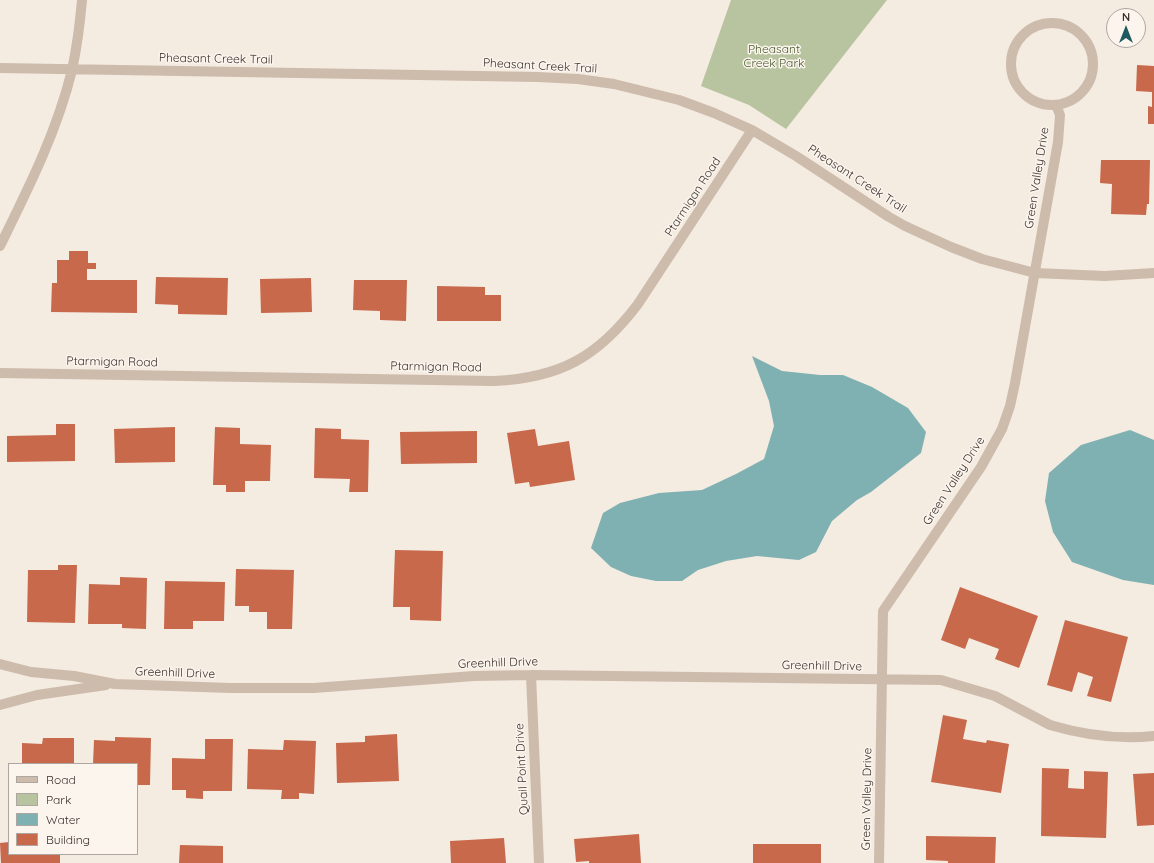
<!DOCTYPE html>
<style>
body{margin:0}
#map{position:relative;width:1154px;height:863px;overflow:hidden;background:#f4ebe1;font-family:Quicksand,sans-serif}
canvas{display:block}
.legend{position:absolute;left:8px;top:763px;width:130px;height:92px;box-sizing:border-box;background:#fbf5ee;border:1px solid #aea6a0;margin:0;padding:5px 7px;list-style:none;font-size:12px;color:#3b302b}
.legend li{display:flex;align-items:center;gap:8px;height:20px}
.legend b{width:20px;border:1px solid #aea6a0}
.north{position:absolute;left:1106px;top:8px;width:40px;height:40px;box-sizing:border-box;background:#fbf5ee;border:1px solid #aea6a0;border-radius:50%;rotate:0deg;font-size:11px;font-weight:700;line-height:16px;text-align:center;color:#3b302b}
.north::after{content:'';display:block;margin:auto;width:14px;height:18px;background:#1f5a5e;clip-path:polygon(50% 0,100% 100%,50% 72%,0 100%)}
</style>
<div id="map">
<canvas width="1154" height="863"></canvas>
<ul class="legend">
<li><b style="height:5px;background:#cdbbac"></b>Road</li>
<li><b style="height:11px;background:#b8c4a0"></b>Park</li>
<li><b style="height:11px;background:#7fb0b2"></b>Water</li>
<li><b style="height:11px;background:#c8694b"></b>Building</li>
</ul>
<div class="north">N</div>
</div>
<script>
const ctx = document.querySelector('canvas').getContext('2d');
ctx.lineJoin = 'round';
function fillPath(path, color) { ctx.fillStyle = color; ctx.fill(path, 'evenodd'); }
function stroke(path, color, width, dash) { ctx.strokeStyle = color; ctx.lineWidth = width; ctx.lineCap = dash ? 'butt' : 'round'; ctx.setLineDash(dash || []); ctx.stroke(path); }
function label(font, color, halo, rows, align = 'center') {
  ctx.font = font + ' Quicksand,sans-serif'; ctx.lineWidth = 3; ctx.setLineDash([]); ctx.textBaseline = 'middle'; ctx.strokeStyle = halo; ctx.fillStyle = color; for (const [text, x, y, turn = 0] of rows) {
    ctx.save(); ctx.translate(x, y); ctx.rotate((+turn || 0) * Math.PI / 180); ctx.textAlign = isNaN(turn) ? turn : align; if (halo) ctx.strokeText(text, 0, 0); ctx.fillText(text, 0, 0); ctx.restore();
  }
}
const green = new Path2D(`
 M731 0H887L786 129 749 105 701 86Z`);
const water = new Path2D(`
 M752 356 782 371 820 375H843L872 387 908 408 926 432 921 453 871 492 857 500 832 521 816 552 799 560 757 556 726 561 698 570 682 581H656L631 576 611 567 591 548 603 513 620 503 659 493 702 490 736 474 764 459 774 426 769 401Z
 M1130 430 1154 440V585L1123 580 1072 562 1053 532 1045 501 1049 473 1081 445Z`);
const building = new Path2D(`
 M1137 65 1154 66V124H1148V106L1152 107V92L1136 91Z
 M1101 160H1150L1149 204H1147L1146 215 1111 214 1112 184 1100 183Z
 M69 251H88V263H96V269H87V280H137V313L51 312 52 283H57V260H69Z
 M156 277 228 278 227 315 178 314V305L155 304Z
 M311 278 312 312 261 313 260 279Z
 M354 280H407L406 321 380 320V311L353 310Z
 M437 286 485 287V295H501V321H437Z
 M56 424H75V461L7 462V436L56 435Z
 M175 427V462L115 463 114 429Z
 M215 427 240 428V444L271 445 270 481H245V492H226V485H213Z
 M315 428 341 429V439L369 440 368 492H349L350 479 314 478Z
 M535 429 538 446 569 441 575 480 530 487 529 482 515 484 507 433Z
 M477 431V463L401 464 400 432Z
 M395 550 443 551 441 621 410 620V607H393Z
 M58 565H77L75 623 27 622 28 570H58Z
 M236 569 294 570 292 629H267V612H249V606H235Z
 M120 577 147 578 146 629 122 628V624H88L89 584 120 585Z
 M165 581 225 582 224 621H193V629H164Z
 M960 587 1038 616 1019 668 995 659 999 649 969 638 965 649 941 640Z
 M1065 620 1128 637 1111 702 1087 696 1093 677 1078 672 1072 692 1047 685Z
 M943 715 967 720 963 739 986 743 987 740 1009 744 1001 793 931 782Z
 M397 734 399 781 337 783 336 743 365 742V736Z
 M115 737 151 738 150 785H137V764H93L94 740 115 741Z
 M43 738H74V764H22V743L42 744Z
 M205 739H233L232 791H203V799L186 798V790H172V758L205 759Z
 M284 740 316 741 314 794 299 793V799H281L282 790 247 789 248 749 283 750Z
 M1042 768 1069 769 1068 788 1084 789V771L1108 772 1106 838 1041 836Z
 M1154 773V825L1137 826 1133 774Z
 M639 834 641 863H589V861L576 862 574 839Z
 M926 836 996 837 995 863H948V861L926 860Z
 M504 838 506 863H451L450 841Z
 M9 842V854H60V863H1L0 843Z
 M753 844H821V863H753Z
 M180 845 223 846V863H179Z`);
const street = new Path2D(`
 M1011 64a41 41 0 1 1 82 0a41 41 0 1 1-82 0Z
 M0 68 538 77 578 79 614 84 679 100 714 113 752 130 796 156 889 217 905 226 951 247 982 259 1035 273 1105 276 1154 273
 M0 246C28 189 57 132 72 70 77 47 80 23 82 0
 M0 373 494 381C560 378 598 357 638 304L752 130
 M0 664 31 672 74 676 115 684 230 688H314L474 676 531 675 941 680 995 696 1050 725C1084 735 1118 740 1154 736
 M531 675 539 863
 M0 705 37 695 106 685
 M879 863 883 611 981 467 1002 429 1010 406 1015 383 1058 142 1060 115 1056 105`);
const parkNames = [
 ["Pheasant",774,49],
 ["Creek Park",774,63]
];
const streetNames = [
 ["Pheasant Creek Trail",216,59,1],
 ["Pheasant Creek Trail",540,66,3],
 ["Green Valley Drive",1037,178,-81],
 ["Pheasant Creek Trail",857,179,33],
 ["Ptarmigan Road",693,197,-57],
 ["Ptarmigan Road",112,362,1],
 ["Ptarmigan Road",436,367,1],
 ["Green Valley Drive",954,481,-57],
 ["Greenhill Drive",498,663,-2],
 ["Greenhill Drive",822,666,1],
 ["Greenhill Drive",175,673,2],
 ["Quail Point Drive",522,769,-93],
 ["Green Valley Drive",867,799,-89]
];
fillPath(green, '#b8c4a0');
fillPath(water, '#7fb0b2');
fillPath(building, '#c8694b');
stroke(street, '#cdbbac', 10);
label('12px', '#4a5a2e', '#fbf5ee', parkNames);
label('12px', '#3b302b', '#fbf5ee', streetNames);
</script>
